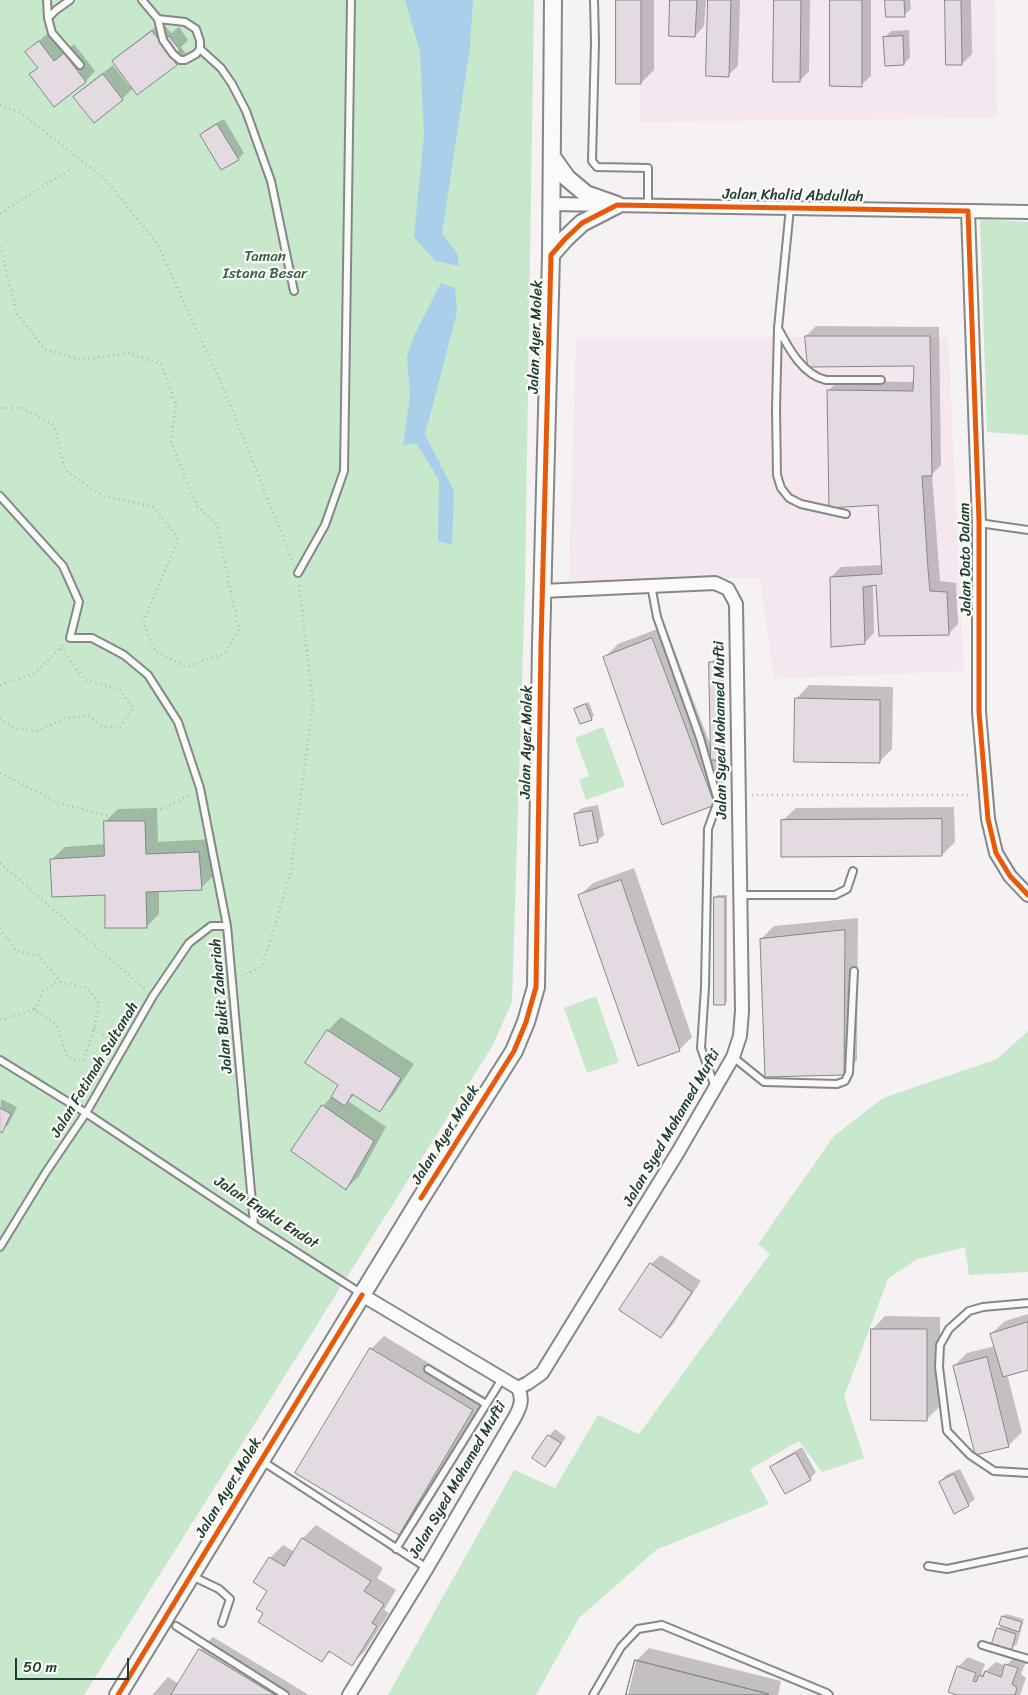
<!DOCTYPE html>
<style>
body{margin:0}
#map{position:relative;width:1028px;height:1695px;overflow:hidden;background:#f6f1f3;font-family:Sriracha,sans-serif}
canvas{display:block}
.scale{position:absolute;left:15px;top:1658px;width:114px;height:22px;box-sizing:border-box;border:2px solid #1f3d34;border-top:0;padding-left:6px;font-size:15px;line-height:18px;white-space:nowrap;color:#1f3d34;-webkit-text-stroke:4px #fdfcf7;paint-order:stroke}
</style>
<div id="map">
<canvas width="1028" height="1695"></canvas>
<div class="scale">50 m</div>
</div>
<script>
const ctx = document.querySelector('canvas').getContext('2d');
ctx.lineJoin = 'round';
function fillPath(path, color) { ctx.fillStyle = color; ctx.fill(path, 'evenodd'); }
function stroke(path, color, width, dash) { ctx.strokeStyle = color; ctx.lineWidth = width; ctx.lineCap = dash ? 'butt' : 'round'; ctx.setLineDash(dash || []); ctx.stroke(path); }
function label(font, color, halo, rows, align = 'center') {
  ctx.font = font + ' Sriracha,sans-serif'; ctx.lineWidth = 4.5; ctx.setLineDash([]); ctx.textBaseline = 'middle'; ctx.strokeStyle = halo; ctx.fillStyle = color; for (const [text, x, y, turn = 0] of rows) {
    ctx.save(); ctx.translate(x, y); ctx.rotate((+turn || 0) * Math.PI / 180); ctx.textAlign = isNaN(turn) ? turn : align; if (halo) ctx.strokeText(text, 0, 0); ctx.fillText(text, 0, 0); ctx.restore();
  }
}
const built = new Path2D(`
 M639 0H995L997 118 640 122Z
 M576 337H948L964 671 774 679 760 578 569 582Z`);
const green = new Path2D(`
 M0 0H534L525 586 512 1002 493 1045 84 1695H0Z
 M980 219 1028 222V435L987 432Z
 M603 727 625 786 586 800 579 780 589 776 575 738Z
 M596 996 619 1062 587 1073 564 1008Z
 M1028 1031V1272L969 1275 965 1247 917 1259 888 1279 844 1397 864 1458 822 1472 799 1441 750 1469 769 1504 656 1550 579 1618 536 1695H388L514 1470 555 1488 598 1415 639 1434 770 1254 758 1244 834 1136 883 1098 997 1059Z`);
const water = new Path2D(`
 M405 0H473L470 47 442 234 457 253 459 266 435 261 414 237 424 135 420 52Z
 M441 283 455 288 457 312 425 435 454 491 452 545 438 541 439 480 416 443 403 445 410 396 407 357 414 336Z`);
const shadow = new Path2D(`
 M617 0H654V70L641 83Z
 M672 0H706L704 26 695 36Z
 M709 0H740L738 66 728 75Z
 M775 0H810L809 71 800 81Z
 M832 0H871V76L861 85Z
 M886 0H910L911 9 904 15Z
 M946 0H971L972 54 962 64Z
 M162 22 171 33 179 27 188 40 181 47 186 54 176 64 137 93 133 88 122 99 75 97 85 87 113 65 129 86 131 85 113 61 123 52Z
 M909 30 910 57 904 64 885 37 891 31Z
 M49 32 64 52 74 44 95 71 86 81 55 105 31 75 39 67 27 52Z
 M224 119 244 153 238 159 201 135 207 129Z
 M816 326 939 327 941 465 932 474 940 581 956 583 958 624 948 634 877 584H873L874 633 864 643 831 577 841 567 883 565 879 504 828 391 838 381 915 382V365L806 336Z
 M665 626 712 749 711 663 713 660H723L725 755 722 758H715L727 791 714 804 605 657 618 644Z
 M809 685 893 687 892 749 879 762 796 699Z
 M589 702 594 716 591 719 575 709 578 706Z
 M598 805 604 835 597 841 575 814 582 808Z
 M954 807 955 842 942 855 782 821 796 808Z
 M157 808 158 842 212 839 214 875 201 888 159 891V914L146 927 106 893 51 860 65 847 105 844V822L118 809Z
 M634 868 692 1037 679 1050 579 896 593 883Z
 M718 895H727V1001L725 1004 715 898Z
 M858 918 857 1060 844 1073 761 939 774 926Z
 M341 1017 414 1064 392 1097 379 1110 355 1094 348 1101 386 1127 359 1176 346 1189 323 1106 333 1095 340 1085 307 1063 328 1030Z
 M1 1099 17 1107 8 1125 1 1131 0 1130Z
 M661 1255 701 1281 671 1327 661 1337 651 1264Z
 M1028 1314V1368L1007 1374 1022 1432 1009 1445 976 1453 954 1366 967 1353 995 1346 991 1334 1005 1321Z
 M885 1316 940 1317V1406L927 1419 872 1330Z
 M384 1336 485 1397 412 1520 399 1533 371 1349Z
 M555 1429 566 1437 552 1459 545 1466 549 1436Z
 M802 1447 816 1472 810 1479 772 1467 778 1461Z
 M960 1469 975 1499 968 1505 940 1482 946 1475Z
 M316 1525 383 1568 377 1578 396 1590 384 1610 389 1613 365 1651 352 1664 331 1651 322 1660 265 1613 269 1590 270 1558 283 1545 295 1552 303 1538Z
 M1006 1614 1024 1619 1017 1644 1010 1650 998 1629 1002 1625 1003 1616Z
 M213 1637 309 1695H152L168 1677 179 1684 200 1650Z
 M649 1648 781 1681 778 1695H628L636 1661Z
 M1016 1655 1027 1659 1021 1674 1026 1678 1020 1695H960L958 1667 968 1657 985 1664 981 1675 996 1662 1006 1666Z`);
const building = new Path2D(`
 M616 0H641V84H616Z
 M670 0H697L695 37 669 36Z
 M708 0H731L729 77 706 76Z
 M774 0H801L800 82H773Z
 M830 0H862V87L830 86Z
 M885 0H904L905 17H886Z
 M945 0H961L962 65H946Z
 M152 31 161 42 169 36 180 50 171 57 177 65 137 95 112 61Z
 M903 36 904 65 885 66 883 37Z
 M39 41 54 61 64 53 86 82 54 107 29 74 38 68 25 52Z
 M103 74 123 100 94 123 73 97Z
 M217 124 239 160 221 170 200 135Z
 M805 336H930L932 476H922L928 569 930 591 947 592 949 635 879 636 876 585 863 587 865 644 831 647 830 577 882 574 878 505 829 508 827 390 913 391 914 366 808 367Z
 M652 638 715 805 662 825 603 657Z
 M709 662H721L723 760H711Z
 M795 698 880 700V763L794 762Z
 M586 704 592 720 580 724 574 709Z
 M592 811 598 842 580 846 574 814Z
 M942 819V856L781 857V820Z
 M104 821H145L146 854 199 852 202 890 146 892 147 928H105V895L52 897 50 859 104 856Z
 M621 880 680 1051 638 1066 578 895Z
 M714 897H725V1005H714Z
 M845 930 844 1075 765 1077 760 939Z
 M327 1030 401 1078 380 1112 352 1094 345 1106 331 1097 338 1085 305 1063Z
 M322 1105 374 1141 346 1190 291 1151Z
 M0 1108 11 1114 2 1133 0 1132Z
 M650 1263 692 1292 661 1338 619 1310Z
 M1028 1322V1370L1003 1377 990 1334Z
 M871 1329H927V1421L871 1420Z
 M370 1348 473 1410 399 1535 295 1473Z
 M987 1357 1009 1447 975 1455 953 1366Z
 M548 1435 561 1443 545 1467 532 1458Z
 M796 1453 811 1480 785 1494 770 1467Z
 M954 1474 969 1506 954 1514 939 1482Z
 M302 1538 371 1581 364 1591 384 1604 372 1623 377 1626 352 1666 329 1651 322 1662 258 1622 263 1613 256 1609 267 1591 253 1582 269 1557 284 1566Z
 M1002 1616 1022 1622 1019 1632 999 1625Z
 M997 1628 1016 1634 1011 1652 991 1646Z
 M199 1649 275 1695H171Z
 M635 1660 769 1694 768 1695H626Z
 M635 1660 769 1694 768 1695H626Z
 M1005 1664 1018 1668 1012 1684 1017 1688 1015 1695H957L948 1692 957 1666 976 1673 973 1681 976 1682 979 1675 983 1677 985 1671 1001 1677Z`);
const path = new Path2D(`
 M0 105 19 112 104 178 157 243 225 392 293 562
 M0 213 71 169
 M0 246 17 314 45 349 81 360 129 353 161 364 176 404 171 442 197 506 217 525 239 630 224 654 186 667 155 651 143 623 178 539 154 507 103 496 65 470 54 425 22 408H0
 M0 685 35 673 64 644
 M0 718 14 728 37 731 65 718 89 716 103 726 119 728 133 708 119 689 85 680 60 648
 M0 773 59 803 108 816 164 809 190 794
 M752 795H972
 M0 863 146 990
 M0 928 16 951 38 955 61 982 87 988 99 1003 94 1029 83 1061 67 1057 57 1025 33 1009 3 1020 0 1018
 M241 976 262 967 290 876 313 704 299 584
 M35 1010 43 991 60 981
 M94 1029 116 1043`);
const service = new Path2D(`
 M47 0 48 18
 M70 0 56 10 48 18 52 33 80 65
 M142 0 158 19 163 40 173 54 180 60H185L196 54 200 49V41L196 29 185 22 158 19
 M594 0 595 42 592 161 597 167 648 168V206
 M200 49 221 68 232 84 246 111 271 181 294 291
 M790 208 778 328 776 409 777 475 781 488 789 498 801 504 846 514
 M779 330C789 349 803 375 826 380H881
 M0 496 63 566 79 602 70 638H92L124 655 148 675 178 722 200 788 227 926 254 1225
 M979 523 1028 530
 M298 573 325 525 344 471 351 0
 M651 585 657 617 700 738 718 801 708 829 705 987 701 1048 715 1087
 M740 895H835L847 889 853 871
 M733 1057 764 1082 837 1084 845 1081 849 1073 854 971
 M0 1060 86 1113 254 1225 362 1294
 M0 1247 46 1172 86 1113 153 996 189 943 211 926H227
 M1028 1303 983 1307 969 1311 949 1329 940 1345 939 1367 947 1431 970 1455 994 1471 1028 1473
 M428 1369 486 1404
 M262 1461 427 1568
 M396 1549 502 1379
 M928 1566 947 1569 1028 1552
 M192 1576 219 1589 230 1599 222 1623
 M176 1626 285 1695
 M982 1645 1028 1659
 M593 1695 621 1647 638 1629 662 1625 827 1693 829 1695`);
const minor = new Path2D(`
 M552 204 1028 212
 M968 211 979 523V712L988 819 996 853 1010 876 1028 895
 M362 1295 518 1388
 M518 1388 528 1383 542 1373 678 1152 733 1057 740 1036 742 1011 736 604 728 589 715 583 542 591
 M349 1695 427 1568 515 1417C521 1406 523 1399 518 1388`);
const secondary = new Path2D(`
 M552 157 567 178 586 194 617 205
 M551 255 565 239 582 223 617 205
 M118 1695 421 1198 514 1051 526 1022 536 987 541 644 551 255 553 0`);
const cycleway = new Path2D(`
 M421 1198 514 1051 526 1022 536 987 541 644 551 255 565 239 582 223 617 205 968 211 979 523V712L988 819 996 853 1010 876 1028 895
 M118 1695 362 1295`);
const streetNames = [
 ["Jalan Khalid Abdullah",793,196,1],
 ["Jalan Ayer Molek",536,337,-88],
 ["Jalan Dato Dalam",966,559,-91],
 ["Jalan Syed Mohamed Mufti",721,730,-91],
 ["Jalan Ayer Molek",527,742,-89],
 ["Jalan Bukit Zahariah",222,1006,-95],
 ["Jalan Fatimah Sultanah",95,1070,-59],
 ["Jalan Syed Mohamed Mufti",672,1128,-60],
 ["Jalan Ayer Molek",446,1135,-58],
 ["Jalan Engku Endot",266,1213,33],
 ["Jalan Syed Mohamed Mufti",458,1480,-60],
 ["Jalan Ayer Molek",229,1488,-59]
];
const parkNames = [
 ["Taman",265,257],
 ["Istana Besar",265,274]
];
fillPath(built, '#f4e7f0');
fillPath(green, '#c7e8cb');
fillPath(water, '#aacfeb');
fillPath(shadow, '#0003');
fillPath(building, '#e4dae2');
stroke(building, '#858888', 1);
stroke(service, '#858888', 10);
stroke(minor, '#858888', 16);
stroke(secondary, '#858888', 20);
stroke(path, '#b4b6b5', 2.5, [1, 4]);
stroke(service, '#fafaf8', 6);
stroke(minor, '#fafaf8', 12);
stroke(secondary, '#fafaf8', 16);
stroke(cycleway, '#e8590c', 5);
label('15px', '#1f3d34', '#fdfcf7', streetNames);
label('15px', '#395e4c', '#fdfcf7', parkNames);
</script>
